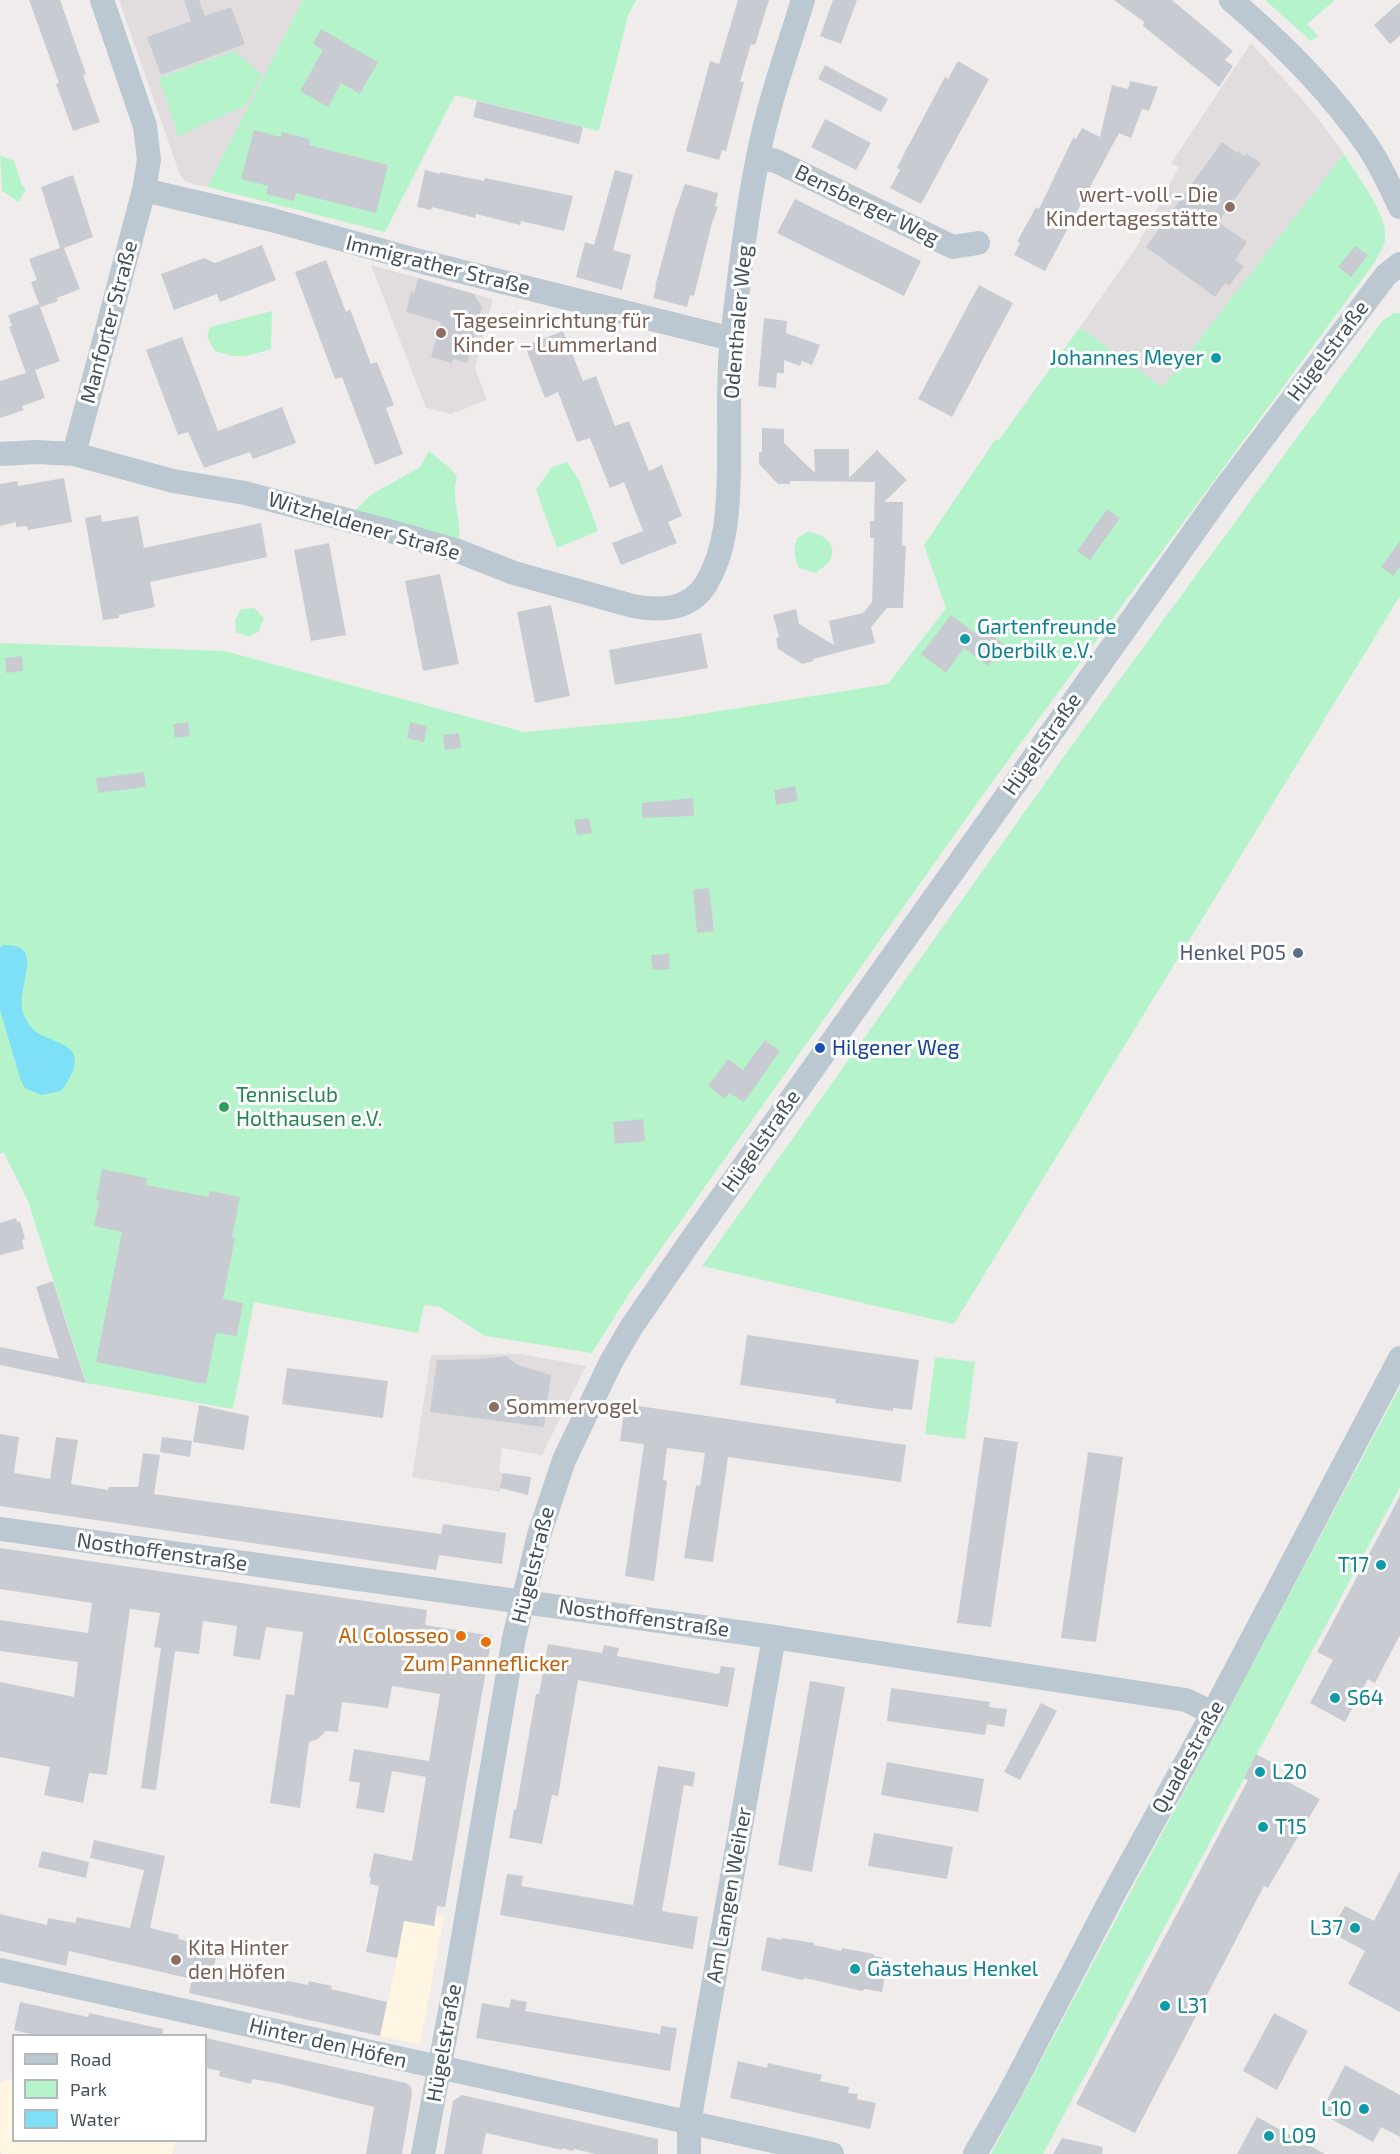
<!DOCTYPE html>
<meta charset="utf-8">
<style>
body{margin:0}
#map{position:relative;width:1400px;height:2154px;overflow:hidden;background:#f0ecec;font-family:"Exo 2",sans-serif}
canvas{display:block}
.legend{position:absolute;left:12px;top:2034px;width:195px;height:108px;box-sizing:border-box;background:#fff;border:2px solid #b4b9be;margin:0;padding:8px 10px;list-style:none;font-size:18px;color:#43515c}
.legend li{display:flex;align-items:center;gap:12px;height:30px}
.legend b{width:30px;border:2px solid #b4b9be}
</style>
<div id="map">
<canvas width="1400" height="2154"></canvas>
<ul class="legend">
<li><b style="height:8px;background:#bbc8d1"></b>Road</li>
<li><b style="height:16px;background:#b5f4cb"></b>Park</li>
<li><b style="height:16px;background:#7de0f6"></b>Water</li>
</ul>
</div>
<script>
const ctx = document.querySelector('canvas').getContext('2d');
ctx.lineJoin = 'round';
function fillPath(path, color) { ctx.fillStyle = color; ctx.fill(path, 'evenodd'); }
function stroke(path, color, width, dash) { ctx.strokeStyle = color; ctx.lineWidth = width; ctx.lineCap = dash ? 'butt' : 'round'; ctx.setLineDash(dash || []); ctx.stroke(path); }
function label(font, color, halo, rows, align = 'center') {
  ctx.font = font + ' "Exo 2",sans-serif'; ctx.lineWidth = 6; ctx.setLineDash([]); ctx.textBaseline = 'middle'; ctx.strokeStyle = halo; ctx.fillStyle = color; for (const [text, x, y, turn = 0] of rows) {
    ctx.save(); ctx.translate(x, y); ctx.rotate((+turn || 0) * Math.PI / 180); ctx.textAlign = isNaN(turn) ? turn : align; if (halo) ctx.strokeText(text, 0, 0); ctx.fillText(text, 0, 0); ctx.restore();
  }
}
const commercial = new Path2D(`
 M374 1904 444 1916 420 2044 380 2036 399 1950 366 1944Z
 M13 2078 14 2140 176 2141 172 2154H2L0 2148V2083Z`);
const education = new Path2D(`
 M119 0H303L207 187 193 184 185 181 180 175Z
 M1251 43 1315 114 1344 154 1162 388 1080 327 1136 248 1179 167 1171 163Z
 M371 265 493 299 475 368 487 400 451 414 426 408Z
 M521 1354 586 1366 542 1455 502 1448 499 1471 503 1473 500 1492 412 1477 431 1355Z`);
const green = new Path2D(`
 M303 0H636L628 16 599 131 455 95 385 232 207 187Z
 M1265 0H1335L1307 24 1318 36 1311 41Z
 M235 51 262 75 245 106 178 136 159 78Z
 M1344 154C1357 176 1389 215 1385 240 1384 247 1378 255 1375 262L990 785 631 1291 592 1353 485 1336 440 1307 424 1305 418 1333 254 1302 233 1409 86 1383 28 1201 4 1153H0V643L225 651 524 732 676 718 888 684 946 608 924 545 995 440H999L1080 327 1162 387Z
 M0 155 14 161 22 185 26 189 19 202 2 191Z
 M272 311 271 349C248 356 236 360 214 350L207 336 210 327Z
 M1394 313H1400V596L954 1324 702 1266 1082 731 1383 320Z
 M429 451 452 470 457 477C450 498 462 519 459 540L354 511 372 494 420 467Z
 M567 462 579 480 598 531 557 548 536 490 552 467Z
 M808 532C821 533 839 543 830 560 827 565 820 569 816 573L799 568C794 557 793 550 797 538Z
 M254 608 264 618 259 631 249 637 236 632 235 620 241 609Z
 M935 1357 975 1362 965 1439 925 1434Z
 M1400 1387V1487L1043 2154H991Z`);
const water = new Path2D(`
 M4 945C49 944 13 990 24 1015 35 1040 49 1035 67 1047 84 1057 69 1081 61 1091L42 1095 25 1088 21 1081 0 1010V947Z`);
const building = new Path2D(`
 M29 0H60L86 74 83 75 100 122 73 131 56 84 59 83Z
 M184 0H199L205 16 231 7 245 44 161 75 147 37 191 21Z
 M738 0H769L755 45 751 44 740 82H744L726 151 722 150 719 160 686 151 710 61 719 64Z
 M833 0H857L841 44 820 36Z
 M1114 0H1172L1233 51 1225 60 1233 66 1219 87 1143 26 1144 22Z
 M1400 2V36L1390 44 1374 25Z
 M321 29 378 62 360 94 341 83 328 107 300 91 323 50 313 44Z
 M958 61 989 79 921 204 890 188 900 170 897 168 906 150 945 77 948 79Z
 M825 65 888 99 881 112 818 79Z
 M1130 81 1158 87 1149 111 1142 109 1131 138 1119 133 1045 271 1014 255 1020 243 1017 242 1036 207 1039 209 1073 138 1076 139 1082 128 1100 137 1112 85 1128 89Z
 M477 101 583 127 579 144 473 117Z
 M825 119 871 143 856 170 811 147Z
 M254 130 281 137 282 132 310 139 309 145 388 165 376 213 296 193 294 201 266 194 268 186 241 179Z
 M1222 142 1237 153 1238 151 1245 156 1246 153 1261 163 1218 222 1247 242 1235 260 1244 266 1229 286 1225 283 1215 297 1146 247Z
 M425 170 440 174V172L484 181 485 178 573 196 564 231 521 221 520 225 476 214 475 218 432 207 431 210 417 207Z
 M615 170 633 175 613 250 631 255 622 290 576 277 585 242 594 245Z
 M73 175 93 237 64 248 80 289 57 298 58 301 40 307 60 361 35 370 45 398 22 406 24 410 0 418V381L26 373 9 327 12 326 8 315 39 304 31 282 37 280 29 259 60 248 41 187Z
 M685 184 718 193 715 206 718 207 712 223 694 296 690 295 687 307 653 298 656 287H655L675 212Z
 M795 199 921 261 904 296 777 233Z
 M262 245 276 280 220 302 217 294 174 310 161 274 204 258 215 263Z
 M1355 246 1368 255 1351 277 1338 267Z
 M326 260 346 312 350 309 371 364 377 362 394 405 386 408 403 454 375 465 342 377 335 379 295 272Z
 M418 278 474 294 482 307 467 363 453 359 452 363 431 357 441 322 406 312 411 292 414 293Z
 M979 285 1013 303 952 417 918 399Z
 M764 318 787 321 786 333 820 345 812 365 802 361 800 366 784 360V373H777L776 388 758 386Z
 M563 331 583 381 596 376 615 426 629 421 649 471 662 465 682 516 668 522 677 543 621 565 612 543 643 531 624 482 610 488 590 438 577 442 558 392 545 398 525 346Z
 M182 337 218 431 282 407 296 443 253 459 250 452 204 468 188 432 178 435 146 350Z
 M762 428 784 429V443L815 473 814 449H849V478L877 450 907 480 884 502H903L902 545 906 546 903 608H887L871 627 875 643 813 659 814 661 802 664 778 649 776 638 779 637 773 615 796 609 799 624 834 645 829 621 863 613 872 602 874 538H870V521H874L875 482 790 481V484H778L759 464V452H762Z
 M64 478 72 522 28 530 27 526 16 527V522L0 526V484L17 481 18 486Z
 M1107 509 1120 518 1090 560 1077 551Z
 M101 515 102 522 138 516 144 548 261 523 267 557 150 582 155 607 119 615V618L103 620 85 518Z
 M1400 541V567L1393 576 1381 567Z
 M329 543 346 635 311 641 294 550Z
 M440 574 459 664 423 671 405 581Z
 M551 605 570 696 535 703 517 612Z
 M951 615 975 633 980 626 1004 644 988 666 964 648 946 673 921 654Z
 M701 633 708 668 615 685 609 650Z
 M22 656 23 671 6 673 5 658Z
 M188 722 190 736 175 738 173 724Z
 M410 722 427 726 424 742 407 738Z
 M459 733 461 748 445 750 443 735Z
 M144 772 146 787 98 793 96 778Z
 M795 786 798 801 776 805 774 790Z
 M693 798 694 816 642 818V803Z
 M589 818 592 833 577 835 574 820Z
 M709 888 714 931 697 933 693 890Z
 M669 954 670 969 653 970 651 955Z
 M765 1040 780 1051 744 1102 729 1093 725 1099 708 1086 728 1059 743 1070Z
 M643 1119 645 1141 615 1144 613 1122Z
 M102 1169 147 1178 146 1185 208 1197 210 1191 240 1197 232 1237 235 1238 223 1299 243 1303 237 1336 216 1333 206 1384 96 1362 122 1232 94 1226 99 1201 96 1200Z
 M16 1218 17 1222 20 1221 25 1239 22 1240 24 1249 0 1255V1223Z
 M53 1281 74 1347 86 1383 0 1365V1347L59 1359 36 1287Z
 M747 1335 919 1360 912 1410 893 1408V1411L835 1403 836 1399 740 1385Z
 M506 1356 518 1365 551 1375 544 1427 430 1412 437 1360 479 1359Z
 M287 1368 388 1381 383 1418 282 1404Z
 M625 1404 906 1445 901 1482 728 1457 713 1562 684 1558 696 1485 700 1486 705 1453 667 1448 663 1480 667 1481 654 1581 625 1576 644 1444 620 1441Z
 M199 1405 249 1416 244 1450 193 1442Z
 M0 1434 19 1437 14 1473 50 1479 56 1437 78 1440 71 1484 108 1490 109 1487H138L143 1453 160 1455 154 1494 441 1534 443 1524 506 1533 502 1564 439 1555 436 1570 0 1506Z
 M162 1437 192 1441 190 1457 160 1452Z
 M984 1437 1018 1442 991 1627 957 1623Z
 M1088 1452 1123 1457 1096 1642 1061 1638Z
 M503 1473 531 1477 528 1495 500 1488Z
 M1400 1496V1635L1375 1683 1368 1679 1345 1722 1310 1703 1333 1660 1317 1652Z
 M0 1548 427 1610 425 1625 492 1636 445 1907 437 1906 434 1926 404 1921 397 1958 366 1952 379 1886 370 1884 371 1877H369L374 1853 412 1861 426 1777 392 1771 384 1813 356 1808 360 1783 349 1781 354 1749 429 1761 440 1694 392 1686 388 1708 342 1702 338 1732 326 1731 318 1739 309 1742 300 1808 270 1803 286 1694 294 1695 303 1632 266 1627 260 1660 233 1656 237 1626 203 1621 199 1654 175 1651 156 1790 141 1788 161 1648 154 1647 160 1613 130 1609 107 1775 89 1773 83 1803 44 1795 50 1767 0 1757V1682L74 1697 78 1662 0 1651V1620L88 1633 92 1603 0 1589Z
 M548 1644 602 1653 604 1645 619 1648 617 1656 719 1674 721 1666 735 1668 728 1707 578 1680 558 1796 552 1795 542 1844 509 1838 514 1809 516 1810 536 1694H539Z
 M810 1681 845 1687 812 1872 778 1865Z
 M891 1688 990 1702 989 1707 1007 1709 1004 1727 987 1724 985 1735 887 1721Z
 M1041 1703 1057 1711 1020 1780 1004 1772Z
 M1256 1754 1277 1765 1273 1774 1320 1799 1268 1888 1264 1886 1135 2133 1076 2104 1248 1780 1244 1778Z
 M887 1762 984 1779 978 1812 881 1795Z
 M658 1766 695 1772 693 1787 684 1785 662 1911 698 1917 693 1949 500 1915 507 1874 523 1876 521 1886 633 1905Z
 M874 1833 953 1847 947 1879 868 1866Z
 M94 1840 165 1856 150 1928 179 1935 178 1939 218 1948 214 1966 308 1985 309 1981 332 1986 331 1989 387 2002 380 2036 189 1993 192 1979 104 1959 69 1951 66 1966 0 1951V1914L47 1925 48 1918 75 1923 77 1917 130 1928 144 1870 90 1858Z
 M42 1851 89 1862 86 1878 38 1867Z
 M1400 1871V2012L1348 1984 1365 1951 1330 1932 1345 1906 1374 1921Z
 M767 1937 782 1940V1938L814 1943V1945L841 1951 842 1948 874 1954V1956L888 1959 882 1992 865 1989 862 1991 805 1978 802 1980 761 1970Z
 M511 1999 527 2002 525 2011 660 2034 661 2026 677 2028 670 2071 476 2038 482 2003 509 2008Z
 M20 2002 88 2017 89 2013 163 2029 162 2036H39L14 2030Z
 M1274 2013 1308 2031 1277 2090 1243 2071Z
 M206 2038 406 2083 411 2087 412 2094 402 2154H366L374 2107 276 2083 252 2079 251 2084 219 2076 220 2071 206 2068Z
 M738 2061 767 2068 768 2063 822 2075 820 2081 849 2087 848 2093 858 2094 857 2099 876 2103 870 2129 730 2098Z
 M1345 2065 1400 2095V2137L1381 2127 1373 2142 1324 2115 1331 2102 1327 2100Z
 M462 2095 658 2139V2154H596L574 2149 573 2151 562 2148V2150L486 2133 482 2154H444L453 2101Z
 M1257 2117 1325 2154H1237Z
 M1062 2138 1103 2147 1102 2154H1053Z`);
const minor = new Path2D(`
 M1231 0C1282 43 1329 90 1367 145 1380 164 1390 186 1400 207
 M758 157 776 161 953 247 978 243
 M144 190 272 220 423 262 732 339
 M0 454 36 452 74 454 173 481 245 493 393 532 458 551 514 573 633 606C660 611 689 611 706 584 727 549 728 509 729 469 730 427 727 379 732 338 739 278 746 216 758 157 768 104 787 52 803 0
 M74 454 144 190 149 160 145 126 102 0
 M0 1529 774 1637 1186 1700 1213 1713
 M0 1970 832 2154
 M423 2154 454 1990 514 1638 539 1535 564 1460 611 1362 632 1326 687 1246 1223 491 1386 275 1400 264
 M689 2154V2123L774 1637
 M975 2154 1008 2096 1114 1893 1213 1713 1400 1358`);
const markers = [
 [1230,207,6,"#8d6e63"],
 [441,333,6,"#8d6e63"],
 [1216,358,6,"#0f9aa8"],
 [965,639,6,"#0f9aa8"],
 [1298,953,6,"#5c6f8a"],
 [820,1048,6,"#1a4fb4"],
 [224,1107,6,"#2e9e5b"],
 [494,1407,6,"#8d6e63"],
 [1381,1565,6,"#0f9aa8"],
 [461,1636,6,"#e8710a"],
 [486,1642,6,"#e8710a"],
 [1335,1698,6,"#0f9aa8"],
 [1260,1772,6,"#0f9aa8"],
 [1263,1827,6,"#0f9aa8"],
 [1355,1928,6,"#0f9aa8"],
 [176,1960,6,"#8d6e63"],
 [855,1969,6,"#0f9aa8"],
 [1165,2006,6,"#0f9aa8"],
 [1364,2109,6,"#0f9aa8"],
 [1269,2136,6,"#0f9aa8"]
];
const educationNames = [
 ["wert-voll - Die",1218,195,"right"],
 ["Kindertagesstätte",1218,219,"right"],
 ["Tageseinrichtung für",453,321],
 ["Kinder – Lummerland",453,345],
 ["Sommervogel",506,1407],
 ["Kita Hinter",188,1948],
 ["den Höfen",188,1972]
];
const streetNames = [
 ["Bensberger Weg",867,205,26],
 ["Immigrather Straße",438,265,14],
 ["Manforter Straße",109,322,-75],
 ["Odenthaler Weg",738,322,-85],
 ["Hügelstraße",1328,351,-53],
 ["Witzheldener Straße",364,526,16],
 ["Hügelstraße",1042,744,-55],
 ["Hügelstraße",761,1141,-55],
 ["Nosthoffenstraße",162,1552,8],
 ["Hügelstraße",533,1565,-76],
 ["Nosthoffenstraße",644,1618,8],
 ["Quadestraße",1188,1757,-61],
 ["Am Langen Weiher",729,1895,-80],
 ["Hinter den Höfen",328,2043,13],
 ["Hügelstraße",444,2043,-80]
];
const cultureNames = [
 ["Johannes Meyer",1204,358,"right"],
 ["Gartenfreunde",977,627],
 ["Oberbilk e.V.",977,651],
 ["T17",1369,1565,"right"],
 ["S64",1347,1698],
 ["L20",1272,1772],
 ["T15",1275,1827],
 ["L37",1343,1928,"right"],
 ["Gästehaus Henkel",867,1969],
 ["L31",1177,2006],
 ["L10",1352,2109,"right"],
 ["L09",1281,2136]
];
const serviceNames = [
 ["Henkel P05",1286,953]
];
const transitNames = [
 ["Hilgener Weg",832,1048]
];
const leisureNames = [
 ["Tennisclub",236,1095],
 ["Holthausen e.V.",236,1119]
];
const foodNames = [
 ["Al Colosseo",449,1636],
 ["Zum Panneflicker",486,1664,"center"]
];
fillPath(commercial, '#fef5e2');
fillPath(education, '#e1ddde');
fillPath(green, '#b5f4cb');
fillPath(water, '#7de0f6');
fillPath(building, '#c8ccd2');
stroke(minor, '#bbc8d1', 24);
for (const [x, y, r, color] of markers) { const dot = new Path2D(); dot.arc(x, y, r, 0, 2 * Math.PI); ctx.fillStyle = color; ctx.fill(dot); stroke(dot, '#fff', 2); }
label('21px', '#785e54', '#fff', educationNames, 'left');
label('21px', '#43515c', '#fff', streetNames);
label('21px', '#0d838f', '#fff', cultureNames, 'left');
label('21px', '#4e5e75', '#fff', serviceNames, 'right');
label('21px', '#164399', '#fff', transitNames, 'left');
label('21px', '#27864d', '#fff', leisureNames, 'left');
label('21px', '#c56008', '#fff', foodNames, 'right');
</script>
